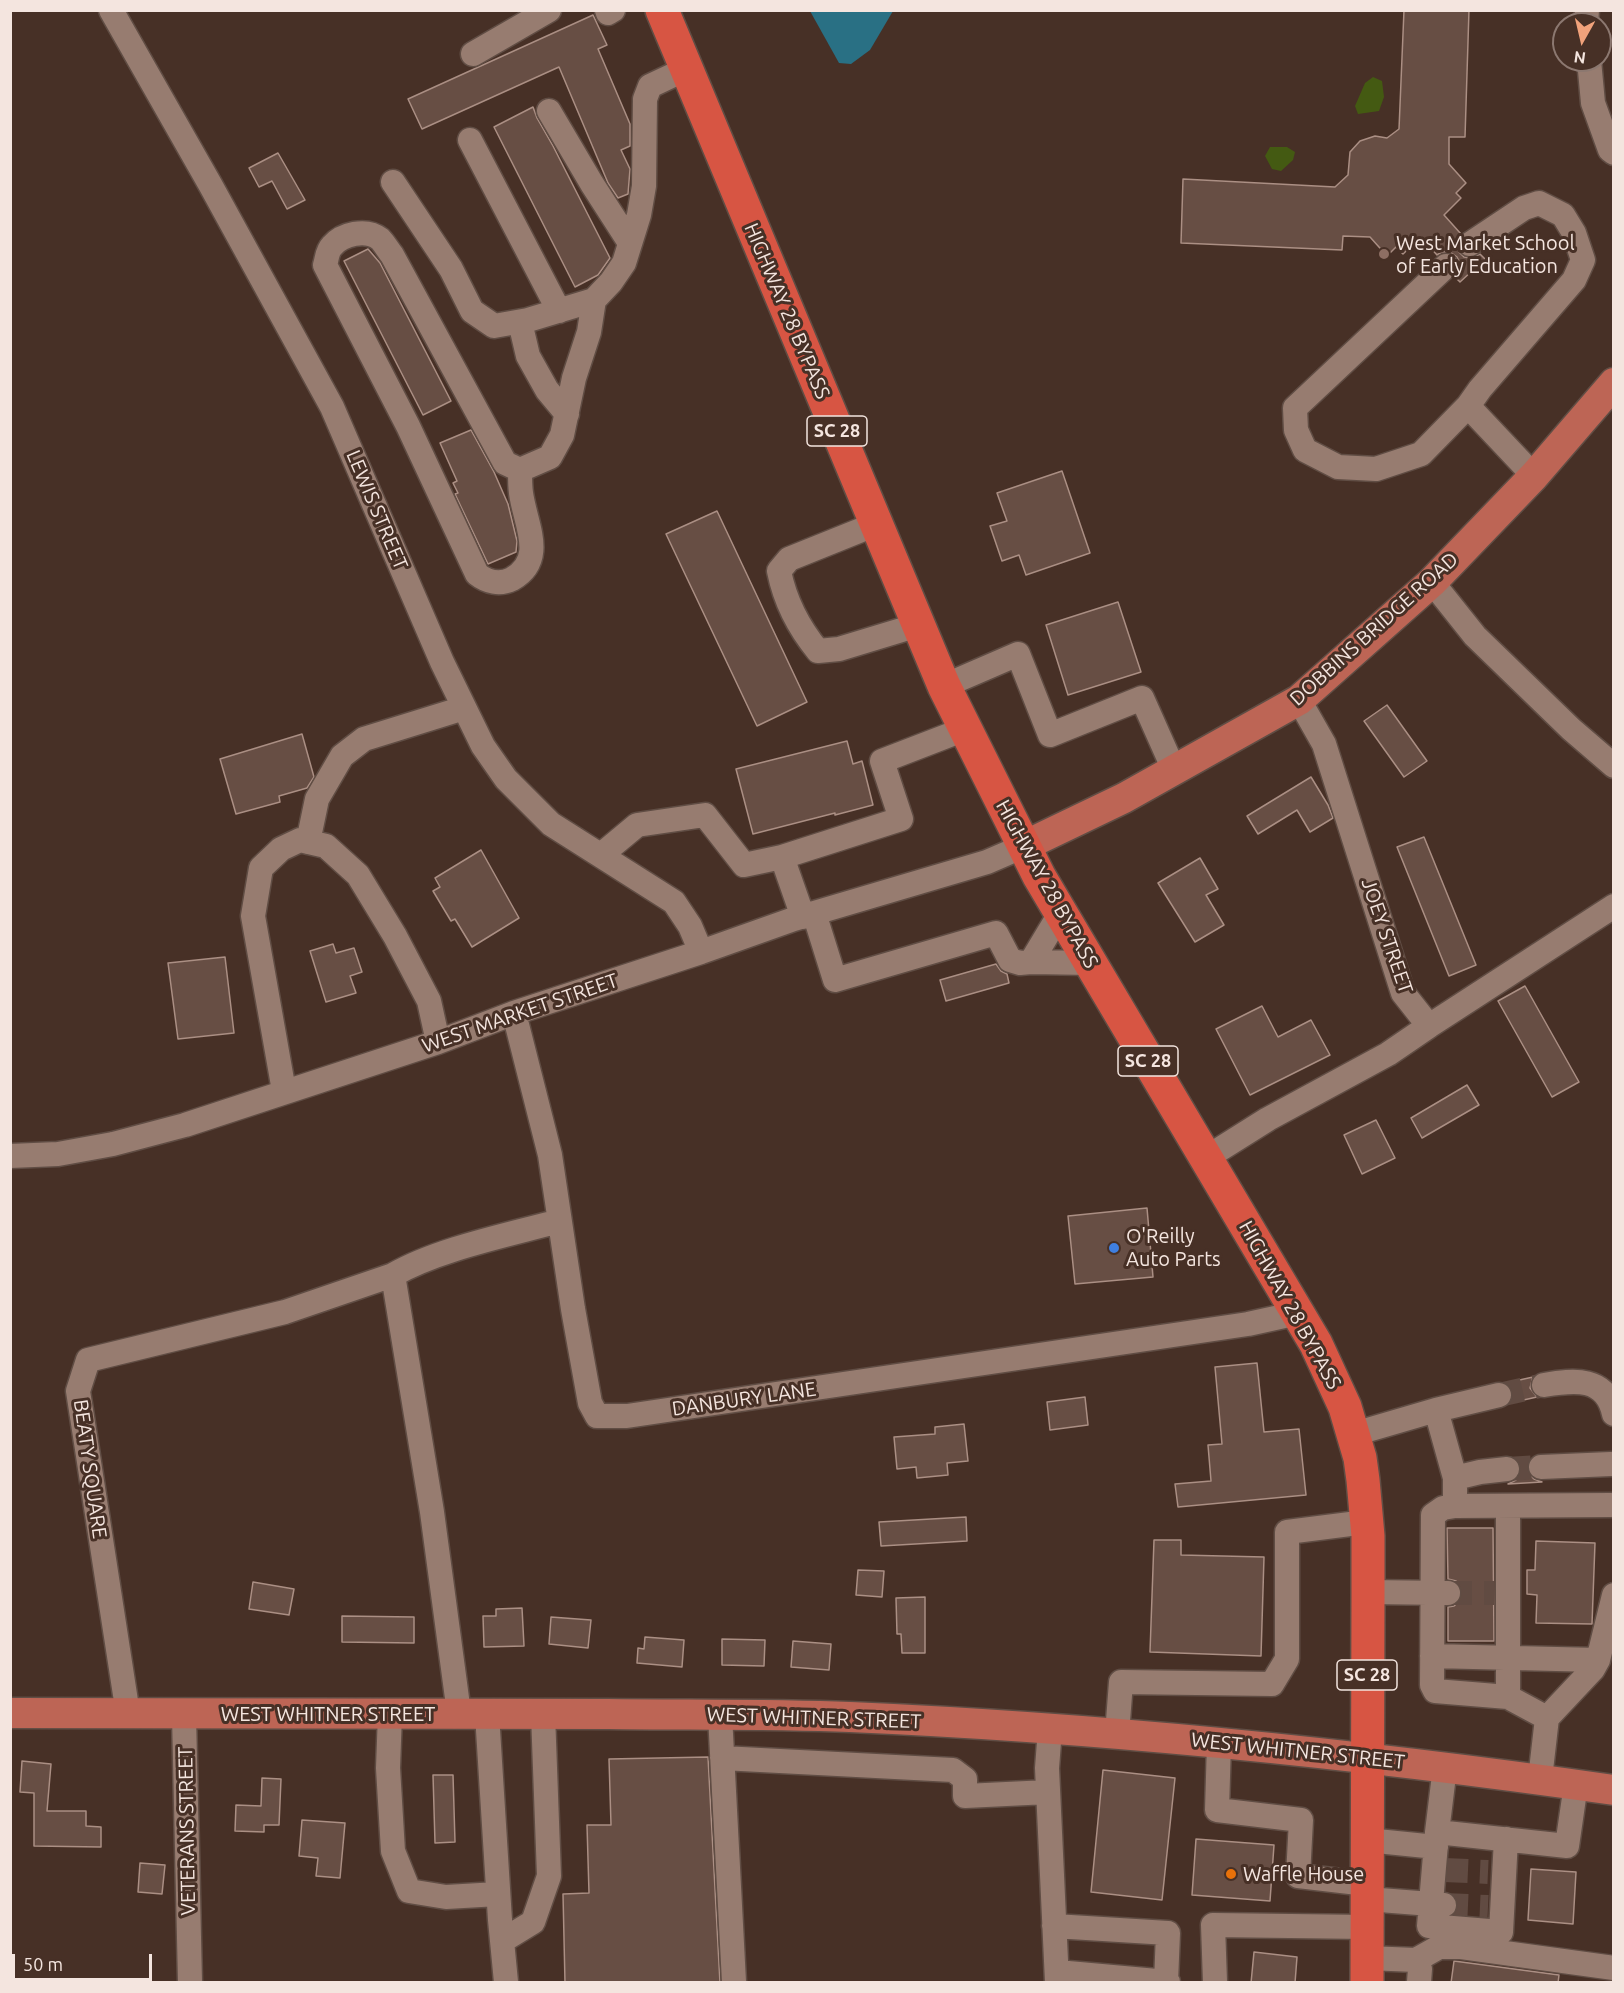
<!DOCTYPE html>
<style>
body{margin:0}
#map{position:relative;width:1624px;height:1993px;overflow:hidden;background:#473026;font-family:Ubuntu,sans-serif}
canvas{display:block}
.frame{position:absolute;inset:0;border:12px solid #f4e5df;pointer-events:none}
.north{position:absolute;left:1552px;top:12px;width:60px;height:60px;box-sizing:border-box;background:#473026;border:2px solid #8c7870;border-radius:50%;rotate:188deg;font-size:16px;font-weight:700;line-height:24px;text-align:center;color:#f4e5df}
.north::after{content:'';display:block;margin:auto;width:21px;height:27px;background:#f1a27b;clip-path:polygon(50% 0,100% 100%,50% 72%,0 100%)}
.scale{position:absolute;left:12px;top:1954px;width:140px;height:27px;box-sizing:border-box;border:3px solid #f4e5df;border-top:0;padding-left:8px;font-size:18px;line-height:21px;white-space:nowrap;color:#f4e5df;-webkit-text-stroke:4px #473026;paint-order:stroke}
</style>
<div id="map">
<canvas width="1624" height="1993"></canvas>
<div class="frame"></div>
<div class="north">N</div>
<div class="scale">50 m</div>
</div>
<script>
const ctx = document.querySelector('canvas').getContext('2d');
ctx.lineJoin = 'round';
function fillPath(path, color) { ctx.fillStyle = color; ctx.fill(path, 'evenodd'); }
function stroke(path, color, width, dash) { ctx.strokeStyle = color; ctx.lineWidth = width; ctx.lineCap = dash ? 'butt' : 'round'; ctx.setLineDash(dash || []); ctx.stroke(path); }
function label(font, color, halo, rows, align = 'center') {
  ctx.font = font + ' Ubuntu,sans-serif'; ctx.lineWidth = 6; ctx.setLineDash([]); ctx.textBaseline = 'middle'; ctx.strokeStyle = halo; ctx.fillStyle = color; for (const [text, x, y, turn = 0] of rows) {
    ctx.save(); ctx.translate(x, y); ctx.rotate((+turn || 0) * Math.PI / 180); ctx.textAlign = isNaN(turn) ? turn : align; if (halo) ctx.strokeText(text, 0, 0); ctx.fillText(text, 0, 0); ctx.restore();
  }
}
const green = new Path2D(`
 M1373 77 1382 81 1384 97 1379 111 1358 114 1355 106 1365 83Z
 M1270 147H1287L1295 152 1293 160 1281 171 1272 169 1265 156Z`);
const water = new Path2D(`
 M810 11H893L870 50 851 64 839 63Z`);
const building = new Path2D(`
 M1404 10H1469L1465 137H1449V164L1466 183 1456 193 1461 198 1444 215 1461 234 1456 244 1459 252 1464 257 1470 258 1480 254 1485 259 1460 282 1455 277 1460 270V263L1457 257 1450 252H1442L1437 255 1421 237 1403 254 1396 247 1387 256 1370 237 1343 236 1342 250 1181 243 1183 179 1335 187 1348 175 1350 152 1360 141 1375 136 1387 138 1399 129Z
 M593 15 607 45 598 49 630 124V146L621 150 630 169 628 194 618 198 608 183 559 67 422 129 408 99Z
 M533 107 537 118 553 146 610 258 598 275 575 287 494 127Z
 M278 153 305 200 287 209 272 181 259 187 249 168Z
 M368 249 380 263 451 401 423 415 344 261Z
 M471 430 494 472 508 504 517 541 516 552 488 564 455 494 458 493 453 483 457 481 440 443Z
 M1062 471 1090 553 1026 575 1019 555 1002 561 990 526 1007 521 997 493Z
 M717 511 807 702 757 726 666 534Z
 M1118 602 1141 672 1068 695 1046 625Z
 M1387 705 1427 761 1404 777 1364 721Z
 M302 734 314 777 307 788 279 796 280 802 236 814 220 759Z
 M847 741 853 764 862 761 873 805 835 815V813L753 834 736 769Z
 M1311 777 1328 805 1333 818 1310 832 1297 810 1258 834 1247 816Z
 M1424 837 1476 965 1449 976 1397 847Z
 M481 850 519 918 472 947 455 919 451 921 433 891 440 887 435 878Z
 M1200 858 1218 889 1206 895 1224 925 1195 942 1158 883Z
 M333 944 336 953 354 948 362 972 350 976 356 993 326 1002 310 951Z
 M225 957 234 1033 178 1039 168 963Z
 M996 964 1001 971 1007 974 1009 983 946 1001 940 980Z
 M1525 986 1579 1082 1552 1097 1498 1001Z
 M1262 1006 1278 1037 1311 1020 1330 1055 1250 1095 1216 1029Z
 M1467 1085 1479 1105 1422 1138 1411 1118Z
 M1376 1120 1395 1158 1362 1174 1344 1135Z
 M1147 1208 1153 1277 1075 1284 1068 1216Z
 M1257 1363 1264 1432 1299 1429 1306 1495 1178 1507 1175 1484 1211 1481 1208 1445 1222 1444 1215 1367Z
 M1533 1377 1530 1388 1537 1397 1510 1403 1513 1392 1506 1383Z
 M1085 1397 1088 1425 1050 1430 1047 1402Z
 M964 1424 968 1461 947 1463 948 1475 917 1478 916 1467 897 1469 894 1437 935 1434V1427Z
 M1518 1460H1529L1527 1467 1529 1474 1534 1479 1542 1482 1508 1484 1516 1480 1520 1474 1521 1467Z
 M966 1517 967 1541 881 1546 879 1522Z
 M1447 1528H1493L1494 1641H1448V1607L1454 1606 1460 1601 1462 1593 1460 1586 1456 1581 1448 1579Z
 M1154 1540H1181V1555L1264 1557 1261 1656 1150 1652Z
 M1536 1541 1595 1543 1592 1624 1536 1623 1537 1595 1527 1594V1570H1535Z
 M858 1570 884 1571 882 1597 856 1595Z
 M253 1582 294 1589 289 1615 249 1609Z
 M925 1597V1653H902L901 1634H897L896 1598Z
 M522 1608 524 1646 484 1647 483 1616H496V1609Z
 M342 1616 414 1617V1643L342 1642Z
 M551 1617 591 1620 588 1648 549 1644Z
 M645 1637 684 1640 682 1667 637 1663 638 1648 644 1649Z
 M722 1639 765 1640 764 1666 722 1665Z
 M793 1641 831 1644 829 1670 791 1667Z
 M708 1757 720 1983H565L563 1894 589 1893 587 1825H611L609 1759Z
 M22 1761 51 1764 47 1811H86V1826L101 1827V1847L34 1846V1793L20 1792Z
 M1103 1770 1175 1778 1162 1900 1091 1892Z
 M433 1775H453L455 1842 435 1843Z
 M262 1778 281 1779 279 1825H264V1832L235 1831 236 1805 261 1806Z
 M302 1820 345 1823 340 1878 316 1876 318 1858 299 1856Z
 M1196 1839 1274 1845 1270 1901 1192 1895Z
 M140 1863 165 1865 162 1894 138 1892Z
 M1531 1869 1576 1872 1573 1924 1528 1920Z
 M1254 1952 1297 1957 1295 1983H1251Z
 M1454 1961 1559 1975 1558 1983H1451Z`);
const minorTunnel = new Path2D(`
 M1499 1395 1544 1385
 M1507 1469 1541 1467
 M1448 1593H1494
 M1444 1870 1488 1872
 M1444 1905 1488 1907`);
const minor = new Path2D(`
 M111 10 211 186 332 407 442 662 483 746 506 779 551 824 674 902 690 926 701 952
 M607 10 608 13 613 10
 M1586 24 1587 10
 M473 54 549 10
 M1589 60 1593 103 1610 150 1614 153
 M549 111 592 184 630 243
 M470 140 559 311
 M393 182 451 269 472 311 494 326 528 320 594 300
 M1446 266 1295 408 1296 430 1305 450 1338 467 1376 469 1421 454 1468 406 1480 389 1574 280 1583 260 1574 233 1563 215 1539 203 1524 208 1470 244
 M520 322 528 356 547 390 567 414
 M1468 406 1534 476
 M520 470C520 477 520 486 521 493 525 524 547 559 512 579 500 585 487 582 477 574L408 426 325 265C327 259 327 251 332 246 342 234 366 228 380 239 384 243 388 250 392 255L505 463 520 470 550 457 562 435 574 378 589 332 594 300 611 282 624 263 639 215 644 186 645 99 650 86 686 69
 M876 524 789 559 779 571C785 601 799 628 818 651L839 649 918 625
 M1432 582 1475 636 1571 729 1614 766
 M944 686 1018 654 1050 735 1142 698 1174 770
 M308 842 317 799 342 756 364 739 464 708
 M601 855 637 825 705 815 744 865 782 857
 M814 913 835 980 996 933 1010 960 1020 963 1031 962 1091 963
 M803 917 782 857 901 819 882 761 965 729
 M1031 962 1061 912
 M514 1013 550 1155 573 1309 590 1403 597 1416H627L1248 1324 1298 1313
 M1429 1026 1614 906
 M284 1091 253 916 261 868 281 849 300 840 326 846 358 875 395 936 429 1001 438 1042
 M10 1156 58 1154 113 1144 185 1125 438 1042 514 1013 701 952 794 919 987 862 1024 846
 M1206 1158 1268 1119 1388 1054 1429 1026 1403 993 1324 744 1299 700
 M393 1275 432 1512 459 1713
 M1544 1385C1574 1380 1606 1376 1614 1414
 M1436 1410 1499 1395
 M1354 1434 1436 1410 1455 1478V1506L1611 1505
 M1541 1467 1611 1464
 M1455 1478 1480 1472 1507 1469
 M1455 1506 1443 1508 1433 1515 1432 1685 1435 1691 1508 1697 1547 1718
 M1368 1592 1448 1593
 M1432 1656 1598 1660
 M1508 1697V1506
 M128 1714 78 1391 88 1360 285 1312 393 1275C438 1249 508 1235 559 1221
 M390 1714 388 1768 393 1851 409 1891 446 1897 498 1894
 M487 1714 500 1920 506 1982
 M184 1715 190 1982
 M720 1715 734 1982
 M1050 1729 1047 1768 1057 1982
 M1117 1734 1121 1682 1272 1684 1287 1659V1532L1366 1522
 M1219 1743 1217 1810 1301 1820 1298 1876 1367 1884
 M722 1758 953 1770 965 1779V1796L1048 1792
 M1445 1767 1437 1832 1567 1846 1576 1784
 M1540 1779 1547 1718 1593 1669 1598 1660 1614 1595
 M1437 1832 1429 1926 1501 1932 1506 1839
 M1367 1840 1436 1847
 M1367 1899 1444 1905
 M1054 1926 1168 1933 1166 1982
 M502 1941 533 1922 549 1876 543 1714
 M1367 1958 1416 1960 1420 1969 1419 1982
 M1416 1960 1439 1947H1461L1614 1968
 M1057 1972 1168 1982
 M1215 1982 1213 1925 1367 1927`);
const major = new Path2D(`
 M1024 846 1124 798 1299 700 1432 582 1534 476 1614 383
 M10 1713C210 1714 409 1713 608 1714 689 1715 770 1714 850 1717 1106 1728 1360 1754 1614 1790`);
const highway = new Path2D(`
 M662 10 944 686 1039 876 1316 1344 1345 1407 1360 1458 1363 1480 1368 1536V1592L1367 1982`);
const markers = [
 [1384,254,6,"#8d6e63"],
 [1114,1248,6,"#3f7fe0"],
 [1231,1874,6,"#e8710a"]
];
const shields = [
 [837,431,60],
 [1148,1061,60],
 [1367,1675,60]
];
const shieldNames = [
 ["SC 28",837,431],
 ["SC 28",1148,1061],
 ["SC 28",1367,1675]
];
const poiNames = [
 ["West Market School",1396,243],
 ["of Early Education",1396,266],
 ["O'Reilly",1126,1236],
 ["Auto Parts",1126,1259],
 ["Waffle House",1243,1874]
];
const streetNames = [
 ["HIGHWAY 28 BYPASS",787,311,67],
 ["LEWIS STREET",377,510,67],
 ["DOBBINS BRIDGE ROAD",1374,629,-42],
 ["HIGHWAY 28 BYPASS",1047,884,61],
 ["JOEY STREET",1387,936,71],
 ["WEST MARKET STREET",520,1013,-19],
 ["HIGHWAY 28 BYPASS",1290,1305,61],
 ["DANBURY LANE",744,1399,-8],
 ["BEATY SQUARE",90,1469,82],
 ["WEST WHITNER STREET",328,1714],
 ["WEST WHITNER STREET",814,1718,2],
 ["WEST WHITNER STREET",1298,1751,6],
 ["VETERANS STREET",187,1831,-91]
];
fillPath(green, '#445a12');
fillPath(water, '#297084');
fillPath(building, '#674e44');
stroke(building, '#ab8f84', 1.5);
stroke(minorTunnel, '#614b42', 24, [24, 12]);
stroke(minor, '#604d44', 27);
stroke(major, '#604d44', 33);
stroke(highway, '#604d44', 36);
stroke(minor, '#977c70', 24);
stroke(major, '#bd6555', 30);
stroke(highway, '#d75543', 33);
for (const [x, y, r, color] of markers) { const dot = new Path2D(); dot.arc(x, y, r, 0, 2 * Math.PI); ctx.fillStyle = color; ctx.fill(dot); stroke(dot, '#473026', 2); }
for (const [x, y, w] of shields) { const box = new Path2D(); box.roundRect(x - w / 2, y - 15, w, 30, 4.5); ctx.fillStyle = '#473026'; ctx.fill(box); stroke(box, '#f4e5df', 1.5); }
label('bold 18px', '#f4e5df', null, shieldNames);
label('20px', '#f4e5df', '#473026', poiNames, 'left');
label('20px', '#f4e5df', '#473026', streetNames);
</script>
